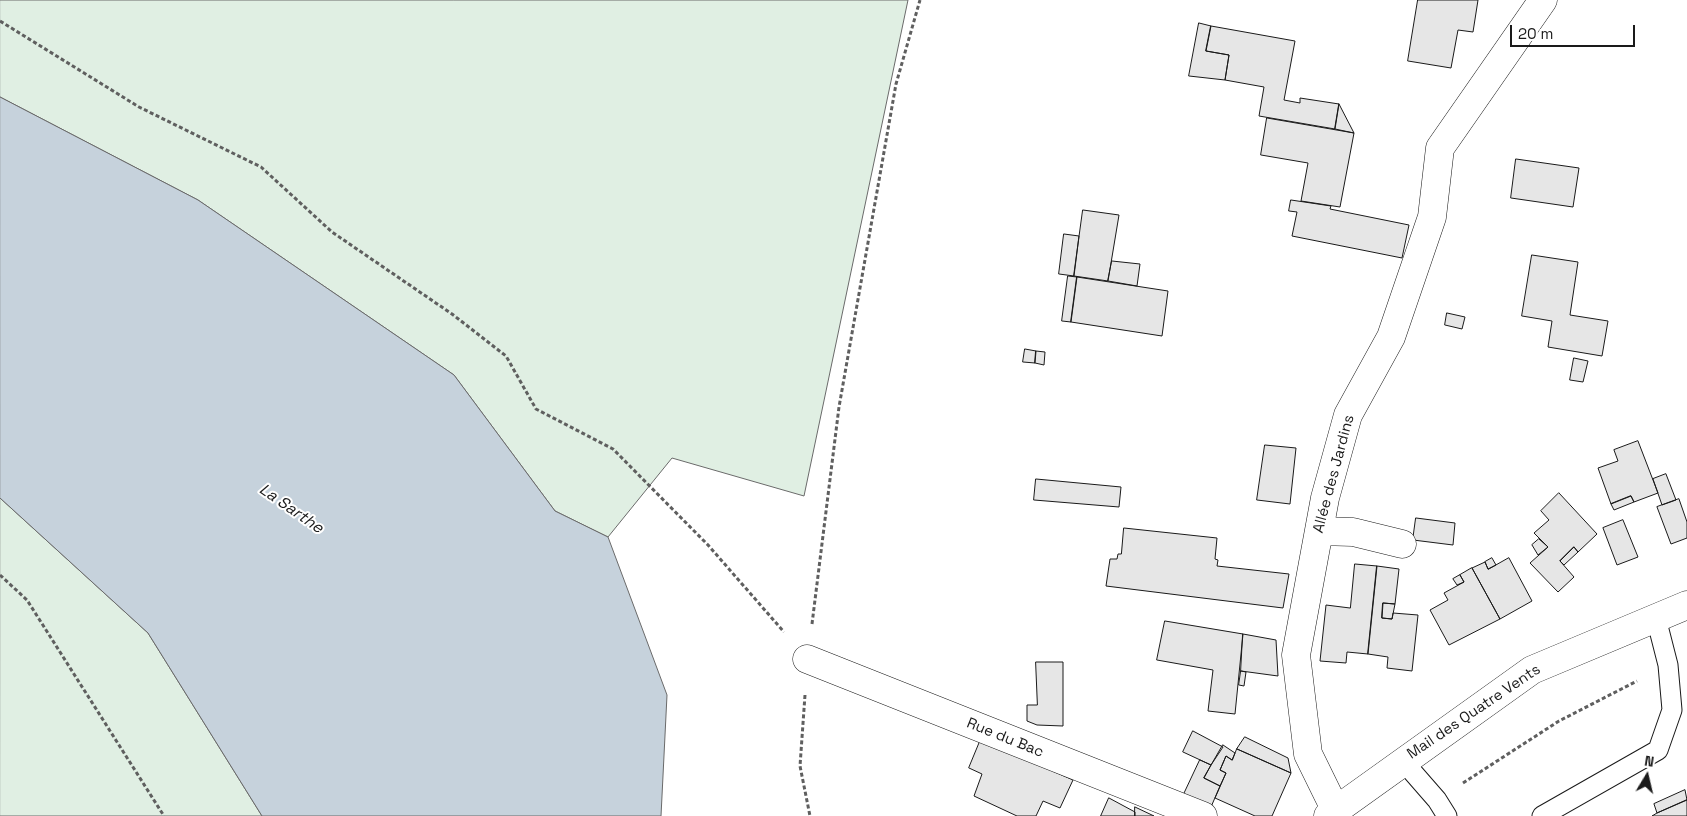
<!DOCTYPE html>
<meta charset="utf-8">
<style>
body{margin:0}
#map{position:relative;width:1687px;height:816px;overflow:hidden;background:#fff;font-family:"Space Grotesk",sans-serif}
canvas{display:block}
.north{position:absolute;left:1622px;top:751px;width:50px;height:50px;-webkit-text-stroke:4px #fff;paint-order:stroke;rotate:9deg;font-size:14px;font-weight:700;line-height:20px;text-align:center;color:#1a1a1a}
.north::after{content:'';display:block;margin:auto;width:18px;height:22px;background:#1a1a1a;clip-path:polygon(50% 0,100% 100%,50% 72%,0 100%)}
.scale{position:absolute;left:1510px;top:25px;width:125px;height:22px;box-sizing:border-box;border:2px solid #1a1a1a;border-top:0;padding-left:6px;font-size:15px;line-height:18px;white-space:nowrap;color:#1a1a1a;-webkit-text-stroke:4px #fff;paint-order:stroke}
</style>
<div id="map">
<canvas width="1687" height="816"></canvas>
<div class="north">N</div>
<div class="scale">20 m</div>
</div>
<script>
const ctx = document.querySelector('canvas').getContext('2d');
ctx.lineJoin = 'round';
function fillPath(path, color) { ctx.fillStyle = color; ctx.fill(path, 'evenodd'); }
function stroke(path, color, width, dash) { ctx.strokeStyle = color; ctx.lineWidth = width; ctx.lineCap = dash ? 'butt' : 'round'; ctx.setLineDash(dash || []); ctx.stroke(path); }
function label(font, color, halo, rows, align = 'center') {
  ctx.font = font + ' "Space Grotesk",sans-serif'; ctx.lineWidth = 4; ctx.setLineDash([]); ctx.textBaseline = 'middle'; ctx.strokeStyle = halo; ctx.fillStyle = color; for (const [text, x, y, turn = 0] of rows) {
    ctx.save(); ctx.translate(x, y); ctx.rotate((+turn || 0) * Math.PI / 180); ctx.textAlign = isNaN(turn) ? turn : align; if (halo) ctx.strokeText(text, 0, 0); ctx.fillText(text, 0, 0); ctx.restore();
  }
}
const green = new Path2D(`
 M0 0H908L804 496 672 458 608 537 555 511 454 375 198 200 0 97Z
 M0 498 148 633 262 816H0Z`);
const water = new Path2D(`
 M0 97 198 200 454 375 555 511 608 537 667 695 661 816H262L148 633 0 498Z`);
const building = new Path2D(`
 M1418 0H1478L1473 32 1458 30 1451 68 1408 61Z
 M1199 23 1211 26 1206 51 1229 55 1225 80 1189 76Z
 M1211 26 1295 41 1284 100 1300 103V98L1339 104 1335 129 1259 116 1264 87 1225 80 1229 55 1206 51Z
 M1339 104 1354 133 1335 129Z
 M1267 118 1354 133 1340 207 1301 201 1308 163 1261 155Z
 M1516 159 1579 168 1573 207 1511 198Z
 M1291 200 1331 206 1330 209 1409 225 1402 258 1292 236 1297 212 1289 211Z
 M1083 210 1119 215 1108 281 1074 276Z
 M1064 234 1079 236 1074 276 1059 274Z
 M1532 255 1578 262 1570 315 1608 321 1602 356 1548 347 1552 321 1522 316Z
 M1112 261 1140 264 1137 286 1108 281Z
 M1068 276 1077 277 1071 322 1062 321Z
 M1077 277 1168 291 1162 336 1071 322Z
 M1447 313 1465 317 1462 329 1445 325Z
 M1025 349 1036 351 1035 363 1023 362Z
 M1036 351 1045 352 1044 365 1035 363Z
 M1574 358 1588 361 1583 382 1570 380Z
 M1638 441 1658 493 1634 502 1631 496 1611 504 1598 468 1618 461 1614 450Z
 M1265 445 1296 448 1290 504 1257 500Z
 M1666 474 1676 500 1662 505 1653 479Z
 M1036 479 1121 487 1119 507 1034 500Z
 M1559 493 1597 534 1578 552 1574 547 1560 561 1574 577 1558 592 1530 563 1548 547 1534 533 1549 520 1541 511Z
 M1631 496 1634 502 1614 510 1611 504Z
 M1679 499 1687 522V538L1671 544 1657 507Z
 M1416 518 1455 523 1453 545 1413 540Z
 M1623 520 1638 557 1617 565 1603 528Z
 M1124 528 1217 538 1215 559 1218 560 1217 566 1289 574 1283 608 1106 586 1110 559H1117L1118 554H1121Z
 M1539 539 1548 547 1538 555 1532 545Z
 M1574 547 1578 552 1564 565 1560 561Z
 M1492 558 1496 565 1488 569 1485 562Z
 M1509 558 1532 601 1500 619 1472 568 1485 562 1488 569Z
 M1355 564 1377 566 1368 654 1347 652 1346 663 1320 661 1326 605 1350 608Z
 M1377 566 1399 569 1395 604 1383 603 1382 618 1392 619 1393 613 1418 615 1412 671 1387 668 1388 657 1368 654Z
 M1472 568 1500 619 1449 645 1430 610 1448 600 1444 593 1464 582 1460 575Z
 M1460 575 1464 582 1457 585 1453 579Z
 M1383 603 1395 604 1392 619 1382 618Z
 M1165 621 1243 634 1235 714 1208 711 1213 670 1157 660Z
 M1243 634 1276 640 1278 676 1241 671Z
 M1036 662H1063V726L1037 725 1027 721V705H1037Z
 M1241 671 1246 672 1244 686 1239 685Z
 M1193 731 1223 747 1211 765 1183 752Z
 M1245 737 1288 758 1291 773 1237 749Z
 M981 739 1073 780 1060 808 1043 801 1036 816H1017L974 796 982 774 969 768Z
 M1223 745 1235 753 1232 760 1226 756 1220 770 1226 773 1220 786 1204 778Z
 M1237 749 1291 773 1272 816H1255L1215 798 1226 773 1220 770 1226 756 1232 760Z
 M1200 760 1211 765 1204 778 1220 786 1211 807 1184 794Z
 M1685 790 1687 800 1657 813 1654 804Z
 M1109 798 1135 812V816H1101Z
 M1687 800V816H1652L1657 813Z
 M1135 807 1154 816H1135Z`);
const path = new Path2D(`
 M0 21 139 107 261 167 332 232 452 314 506 356 536 409 613 449 708 545 784 632
 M0 575 27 600 164 816
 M812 624 839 407 896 84 920 0
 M805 695 800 766 810 816
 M1463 783 1559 721 1637 681`);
const service = new Path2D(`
 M1403 761 1437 800 1447 816
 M1542 816 1658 750 1672 710 1668 665 1656 618`);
const minor = new Path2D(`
 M1319 531 1353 532 1402 544
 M807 659 1203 816
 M1335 809 1308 754 1296 655 1325 498 1348 415 1391 337 1432 217 1440 148 1543 0
 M1328 816 1532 670 1687 605`);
const streetNames = [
 ["Allée des Jardins",1334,474,-75],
 ["Mail des Quatre Vents",1474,712,-34],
 ["Rue du Bac",1005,738,22]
];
const waterNames = [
 ["La Sarthe",291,509,35]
];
fillPath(green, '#e0efe3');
stroke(green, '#6a6a6a', 1);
fillPath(water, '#c6d2dc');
stroke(water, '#6a6a6a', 1);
fillPath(building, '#e6e6e6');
stroke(building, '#1a1a1a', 1);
stroke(service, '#1a1a1a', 21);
stroke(minor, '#1a1a1a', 29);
stroke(path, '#5f5f5f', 3, [4, 2.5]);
stroke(service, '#fff', 19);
stroke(minor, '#fff', 28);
label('15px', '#1a1a1a', '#fff', streetNames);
label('italic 16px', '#1a1a1a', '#fff', waterNames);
</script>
